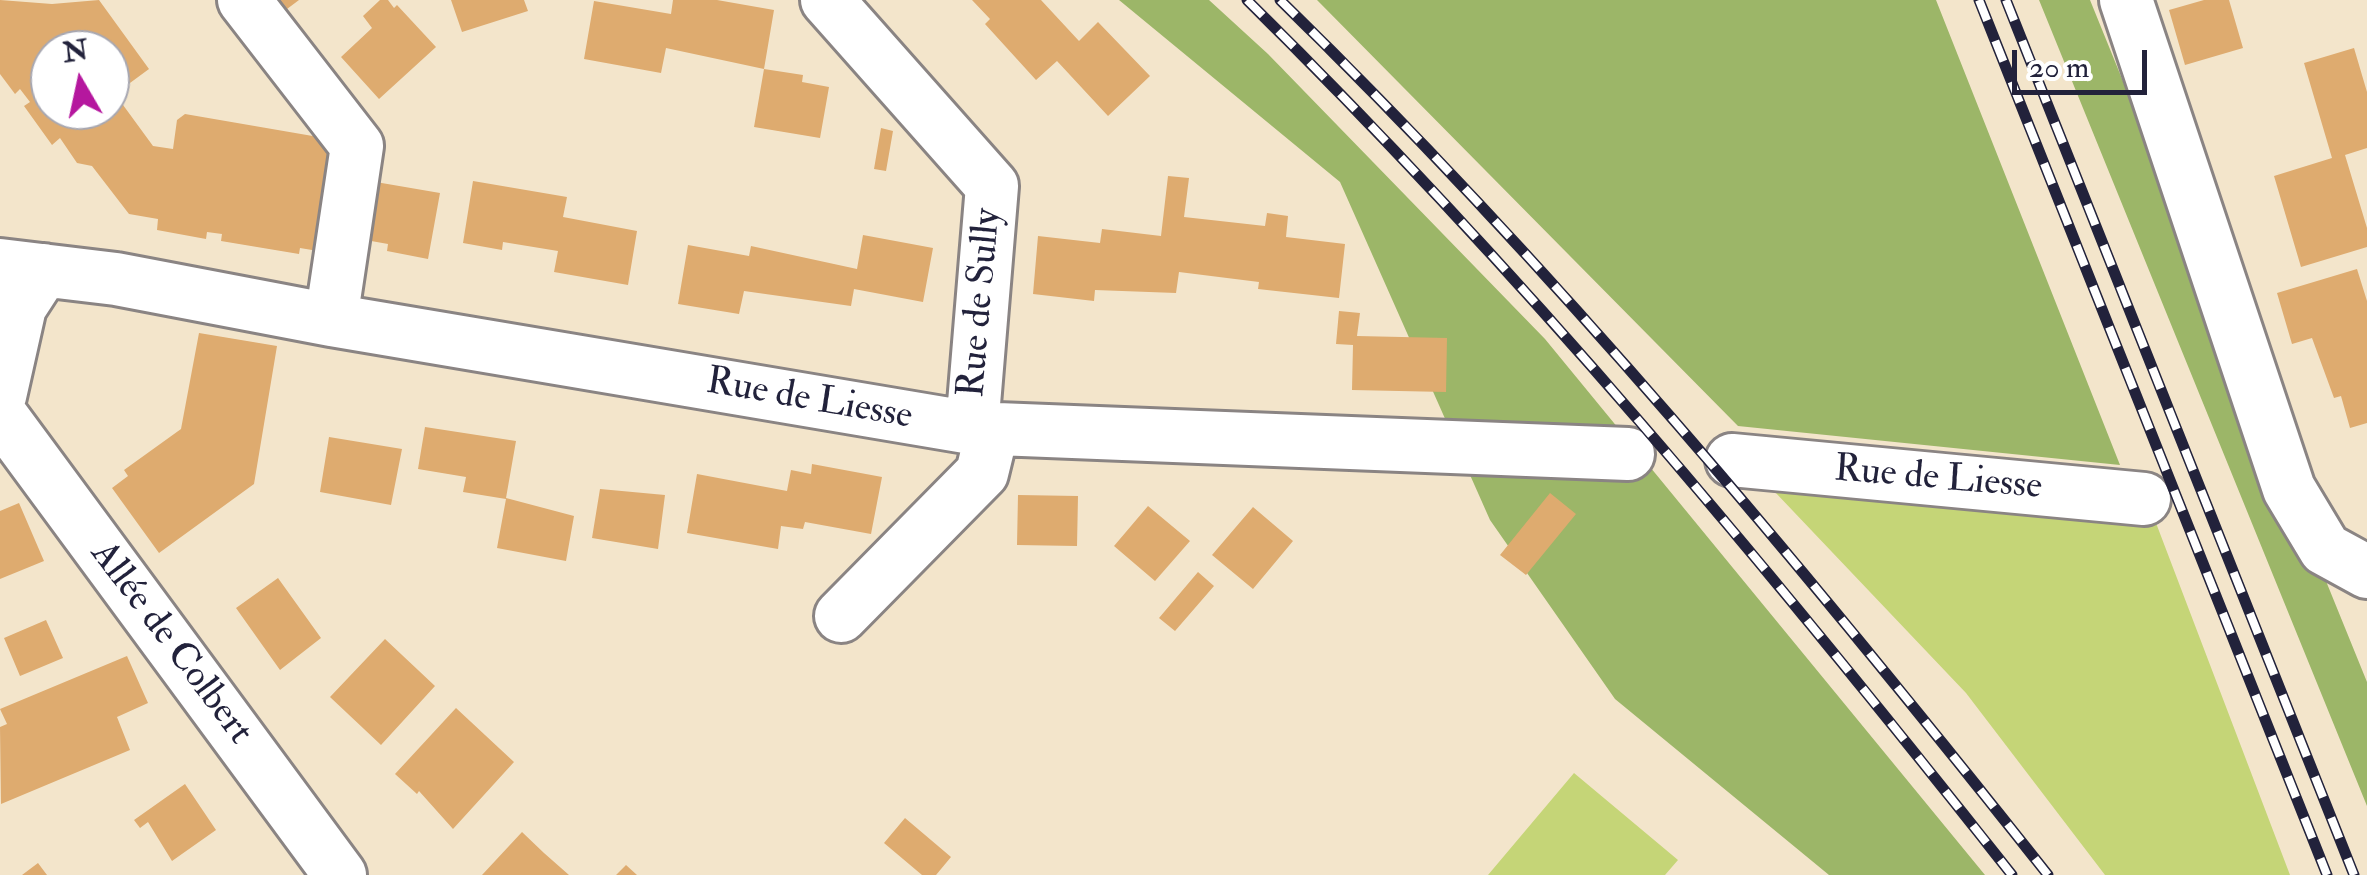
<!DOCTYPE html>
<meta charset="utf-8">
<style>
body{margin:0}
#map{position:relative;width:2367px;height:875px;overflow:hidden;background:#f3e5cb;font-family:"IM FELL Double Pica",serif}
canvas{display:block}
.north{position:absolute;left:30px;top:30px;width:100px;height:100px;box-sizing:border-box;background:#fff;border:2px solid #a7a7b1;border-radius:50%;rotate:351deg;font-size:28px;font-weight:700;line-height:40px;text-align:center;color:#22223b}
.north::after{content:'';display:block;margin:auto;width:35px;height:45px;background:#b5179e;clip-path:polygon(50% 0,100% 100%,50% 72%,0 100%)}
.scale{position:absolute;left:2012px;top:50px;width:135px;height:45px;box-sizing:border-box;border:5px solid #22223b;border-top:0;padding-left:12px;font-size:30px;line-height:35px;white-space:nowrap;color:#22223b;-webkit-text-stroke:8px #fff;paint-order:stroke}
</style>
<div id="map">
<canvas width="2367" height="875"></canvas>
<div class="north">N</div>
<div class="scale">20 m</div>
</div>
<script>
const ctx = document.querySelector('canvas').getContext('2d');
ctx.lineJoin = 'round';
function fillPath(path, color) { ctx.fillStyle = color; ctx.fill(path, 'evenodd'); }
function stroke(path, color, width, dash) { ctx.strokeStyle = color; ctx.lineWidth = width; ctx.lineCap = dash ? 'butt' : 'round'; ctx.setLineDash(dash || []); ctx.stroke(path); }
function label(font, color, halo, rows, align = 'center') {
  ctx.font = font + ' "IM FELL Double Pica",serif'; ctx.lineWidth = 10; ctx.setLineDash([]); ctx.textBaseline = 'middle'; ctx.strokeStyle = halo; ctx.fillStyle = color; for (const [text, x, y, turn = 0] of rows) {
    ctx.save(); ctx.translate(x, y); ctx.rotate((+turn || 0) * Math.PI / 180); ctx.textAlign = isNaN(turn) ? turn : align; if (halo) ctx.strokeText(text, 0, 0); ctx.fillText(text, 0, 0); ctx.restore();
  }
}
const green = new Path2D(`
 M1774 491 2156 523 2290 875H2105L1966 693Z
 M1574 773 1678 860 1665 875H1488Z`);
const forest = new Path2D(`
 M1119 0H1209L1268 54 1545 339 1985 875H1829L1615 699 1490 520 1340 182Z
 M1317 0H1936L2120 465 1738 426Z
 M2039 0H2090L2367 682V806Z`);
const building = new Path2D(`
 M0 0 52 4 99 0 149 69 115 94 153 146 173 149 177 120 185 114 330 139 324 252 300 248 299 254 221 241 222 234 207 232 206 239 157 230 158 219 129 214 92 166 77 163 60 138 52 145 24 106 30 102 20 89 15 94 0 74ZM50 50H110V110H50Z
 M270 0H299L275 18Z
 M380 0H388L394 8 397 5 436 47 379 99 341 57 372 28 363 16Z
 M451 0H524L528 11 462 32Z
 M673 0H717L774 10 764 69 666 48 661 73 584 59 594 1 671 14Z
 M972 0H1041L1079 41 1098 22 1150 76 1108 116 1057 61 1036 80 985 24 990 19Z
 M2204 0H2229L2243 48 2185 65 2169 10Z
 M2354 48 2367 92V148L2345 155 2367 228V247L2301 267 2274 176 2332 158 2304 63Z
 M764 69 803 75 802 82 829 87 820 138 754 127Z
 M881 128 893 131 886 171 874 169Z
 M1168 176 1189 178 1184 217 1265 226 1267 213 1288 216 1286 237 1345 244 1339 298 1258 289 1259 282 1179 272 1176 293 1095 290 1094 301 1033 294 1038 236 1100 243 1102 229 1161 236Z
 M370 181 440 193 428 259 387 251 388 244 360 239Z
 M473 181 567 197 563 217 637 231 628 285 554 272 558 251 503 242 502 250 463 243Z
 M863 235 933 248 923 302 854 289 851 306 744 291 739 314 678 304 688 245 749 256 751 246 857 269Z
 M2357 269 2367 301V423L2350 428 2341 396 2334 398 2312 338 2292 344 2277 293Z
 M1339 311 1360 313 1357 336 1447 338 1446 392 1352 390 1353 345 1336 344Z
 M199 333 277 346 254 484 159 553 112 488 128 476 124 470 181 429Z
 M425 427 516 441 506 498 574 516 566 561 497 548 506 499 463 492 466 477 418 469Z
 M329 437 402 449 391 505 320 492Z
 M812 464 882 477 871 534 805 522 803 529 781 526 778 549 687 533 697 474 787 491 791 470 811 474Z
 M600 489 665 495 658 549 592 538Z
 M1550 493 1576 514 1526 575 1500 555Z
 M1018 495 1078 496 1077 546 1017 545Z
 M19 503 44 561 0 579V511Z
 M1148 506 1190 541 1155 581 1114 546Z
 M1253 507 1293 541 1253 589 1212 555Z
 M1198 572 1214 586 1175 631 1159 618Z
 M278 578 321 638 280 670 236 608Z
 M46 620 63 658 20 676 4 638Z
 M385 639 435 686 381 745 330 697Z
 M127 656 148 703 117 717 130 750 1 804 0 727 7 724 0 709Z
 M456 708 514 762 453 829 419 791 417 794 395 774Z
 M185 784 216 830 172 861 148 822 140 828 134 820Z
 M905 818 951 857 936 875H922L884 843Z
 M522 832 544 853 569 875H482Z
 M38 863 47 875H22Z
 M626 865 637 875H616Z`);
const minor = new Path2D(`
 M244 0 357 146 331 320
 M827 0 992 186 972 428
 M2126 0 2289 489 2325 549 2367 572
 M0 265 116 279 331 320 972 428 1628 454
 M0 396 20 307 44 270
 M0 414 340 875
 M1732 460 2144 499
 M841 616 982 473 993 428`);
const rail = new Path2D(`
 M1247 0C1524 273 1771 570 2012 875
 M1280 0C1558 271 1807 571 2048 875
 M1979 0 2327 875
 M2006 0 2354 875`);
const streetNames = [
 ["Rue de Sully",982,303,-85],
 ["Rue de Liesse",809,401,10],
 ["Rue de Liesse",1938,480,5],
 ["Allée de Colbert",170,644,53]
];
fillPath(green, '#c5d577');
fillPath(forest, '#9cb668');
fillPath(building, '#deab6f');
stroke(minor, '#8a8483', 58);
stroke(minor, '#fff', 52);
stroke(rail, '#22223b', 11);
stroke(rail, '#fff', 8, [22]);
label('38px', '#22223b', '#fff', streetNames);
</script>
